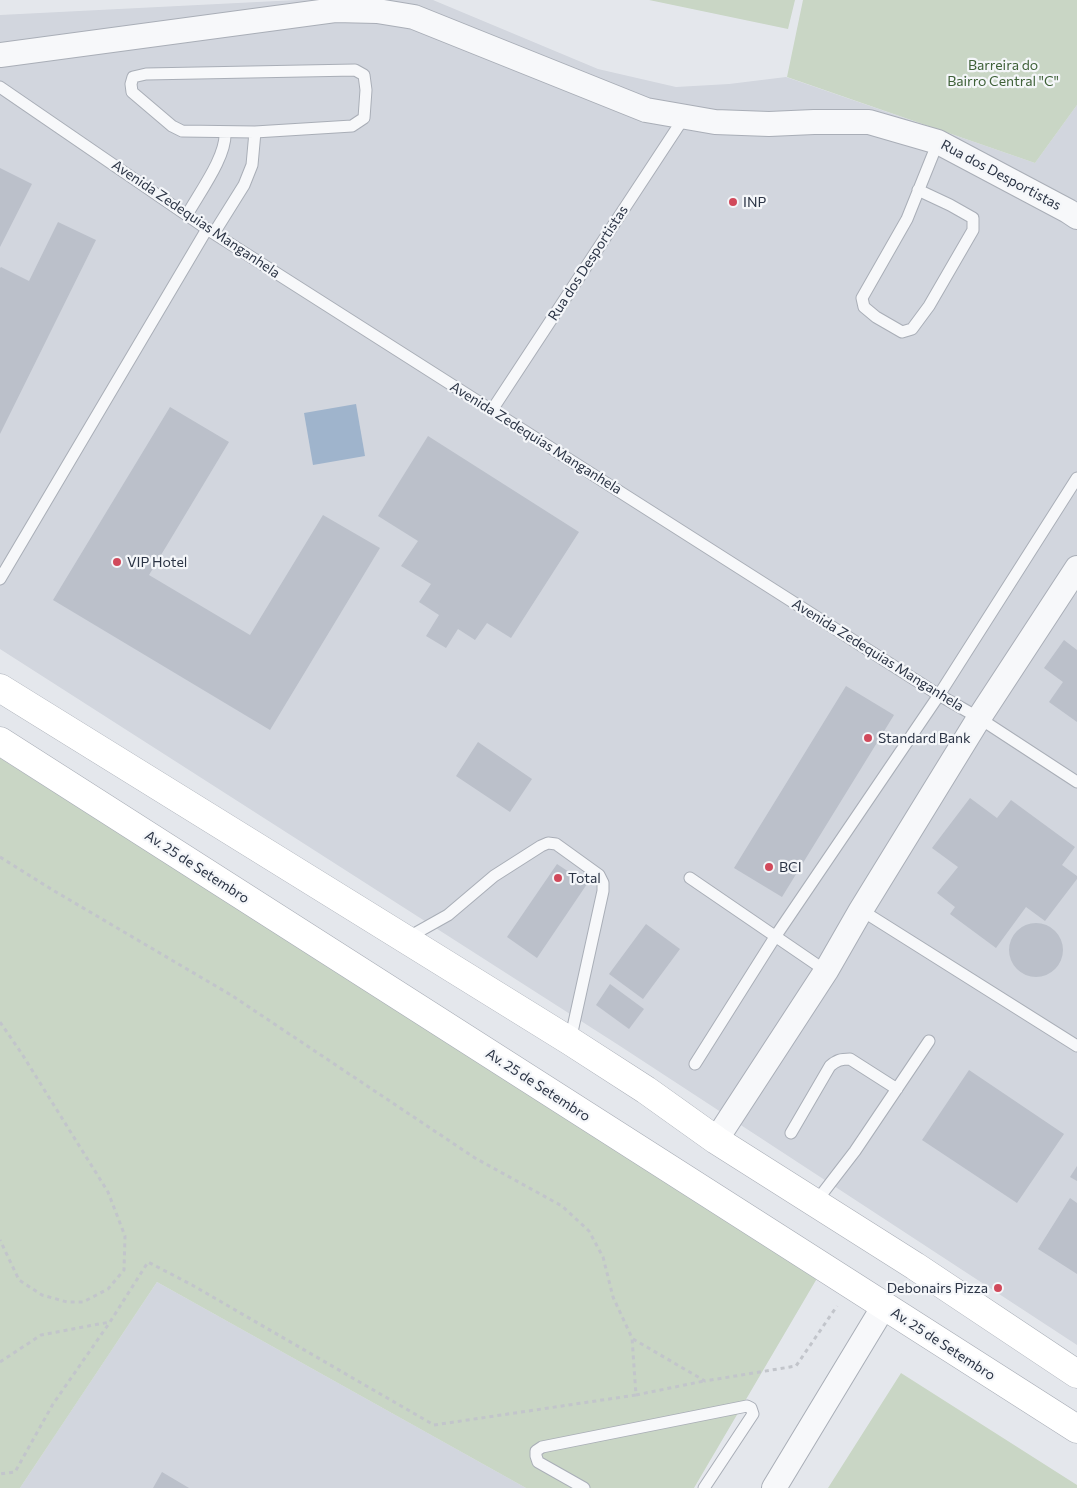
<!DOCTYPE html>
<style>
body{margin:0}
canvas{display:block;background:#e4e7ec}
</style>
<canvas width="1077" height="1488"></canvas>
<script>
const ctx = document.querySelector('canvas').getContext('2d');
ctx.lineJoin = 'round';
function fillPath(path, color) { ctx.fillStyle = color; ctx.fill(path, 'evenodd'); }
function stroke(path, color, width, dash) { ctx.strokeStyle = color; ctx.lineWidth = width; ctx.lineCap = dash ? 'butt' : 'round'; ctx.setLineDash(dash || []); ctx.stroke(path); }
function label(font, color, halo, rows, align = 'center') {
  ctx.font = font + ' Commissioner,sans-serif'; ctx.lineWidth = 4.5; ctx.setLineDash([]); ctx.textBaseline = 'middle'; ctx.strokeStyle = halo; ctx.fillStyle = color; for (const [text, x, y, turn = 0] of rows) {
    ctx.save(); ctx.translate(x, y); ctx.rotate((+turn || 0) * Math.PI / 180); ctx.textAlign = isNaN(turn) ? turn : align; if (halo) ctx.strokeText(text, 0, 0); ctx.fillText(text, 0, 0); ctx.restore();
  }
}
const built = new Path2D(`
 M297 0H433L598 69 676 87 729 84 786 77 1035 163 1077 105V1345L620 1046 0 649V15Z
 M157 1282 526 1488H20Z`);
const green = new Path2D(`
 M649 0H795L788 29Z
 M803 0H1077V105L1035 163 787 77Z
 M0 758 819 1275 694 1488H526L157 1282 20 1488H0Z
 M901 1373 1077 1485V1488H828Z`);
const water = new Path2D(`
 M356 404 365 456 313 465 304 413Z`);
const building = new Path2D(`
 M0 168 32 184 0 247Z
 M58 222 96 240 0 434V268L1 267 29 281Z
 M170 407 229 442 149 575 250 635 323 515 380 548 270 730 53 600Z
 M428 436 579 532 511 638 487 623 475 640 458 629 446 648 426 636 439 615 419 602 431 584 401 566 418 541 378 516Z
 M1064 640 1077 650V722L1049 702 1063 682 1044 668Z
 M846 686 894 715 782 897 734 868Z
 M478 742 532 779 510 812 456 776Z
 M970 798 997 818 1011 800 1075 847 1062 865 1077 876V879L1045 921 1026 907 996 948 950 914 955 907 937 893 958 867 932 848Z
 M557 864 587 884 537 958 507 937Z
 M1009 950a27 27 0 1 1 54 0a27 27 0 1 1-54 0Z
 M646 924 680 949 643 999 609 974Z
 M610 984 644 1009 629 1029 596 1005Z
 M969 1070 1064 1134 1017 1203 922 1140Z
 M1077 1166V1181L1070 1177Z
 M1070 1198 1077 1203V1274L1038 1249Z
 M162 1472 189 1488H153Z`);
const path = new Path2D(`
 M0 857 51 889 231 995 475 1158 562 1206 589 1231 603 1257 613 1297 632 1338 636 1395 434 1425 192 1285 148 1262 110 1322 53 1404 15 1472 0 1474
 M0 1022 22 1054 108 1192 125 1236 124 1270 108 1289 83 1302H67L42 1295 19 1280 0 1240
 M633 1339 705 1381 796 1366 837 1306
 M0 1362 41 1335 110 1322
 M636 1395 704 1381`);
const lane = new Path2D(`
 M355 70 364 75 366 90 364 118 352 126 255 132 182 131 172 126 132 92 131 84 133 77 146 74Z
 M0 87 207 229 939 695 979 718 1077 782
 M918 190 950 205 973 218V230L929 306 912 329 902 332 876 317 864 307 862 298 907 219 938 142
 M187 215C199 193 227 156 225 132
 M214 233 244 185 252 165 255 132
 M492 410 685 116
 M0 579 207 229
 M690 878 826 971
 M861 910 1077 1046
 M407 938 448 915 494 876 541 846 548 843 556 844 599 875 603 883V891L570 1041
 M695 1064 775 937 939 695 1077 478
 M791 1133 830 1066C837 1060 841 1059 850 1059L897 1089
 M815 1203 855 1151 929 1041
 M584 1488 538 1462 536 1456V1451L542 1447 747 1406 751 1408 753 1414 704 1488`);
const street = new Path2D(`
 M0 55 335 10 377 11 414 17 646 110 715 122 769 124 814 122H869L938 142 1068 211 1077 217
 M716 1140 826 971 861 910 979 718 1077 568
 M774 1488 884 1306`);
const secondary = new Path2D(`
 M0 688 570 1041 646 1090 716 1140 915 1266 1077 1374
 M0 741 1077 1429`);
const markers = [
 [733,202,5,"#d1495b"],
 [117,562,5,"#d1495b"],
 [868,738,5,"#d1495b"],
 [769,867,5,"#d1495b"],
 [558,878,5,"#d1495b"],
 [998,1288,5,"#d1495b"]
];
const parkNames = [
 ["Barreira do",1003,65],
 ["Bairro Central \"C\"",1003,81]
];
const streetNames = [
 ["Rua dos Desportistas",1001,175,28],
 ["Avenida Zedequias Manganhela",196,219,34],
 ["Rua dos Desportistas",588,263,-57],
 ["Avenida Zedequias Manganhela",536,438,32],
 ["Avenida Zedequias Manganhela",878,655,32],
 ["Av. 25 de Setembro",197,867,33],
 ["Av. 25 de Setembro",538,1085,33],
 ["Av. 25 de Setembro",943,1344,33]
];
const poiNames = [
 ["INP",743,202],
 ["VIP Hotel",127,562],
 ["Standard Bank",878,738],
 ["BCI",779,867],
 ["Total",568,878],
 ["Debonairs Pizza",988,1288,"right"]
];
fillPath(built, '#d2d6de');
fillPath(green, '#c9d6c5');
fillPath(water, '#9fb4cc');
fillPath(building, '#bbc0ca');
stroke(lane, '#a9aeb7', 13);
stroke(street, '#a9aeb7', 26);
stroke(secondary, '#a9aeb7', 29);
stroke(path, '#c2c5cb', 3, [4, 4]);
stroke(lane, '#f7f8fa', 11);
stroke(street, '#f7f8fa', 24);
stroke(secondary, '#fff', 28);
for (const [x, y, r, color] of markers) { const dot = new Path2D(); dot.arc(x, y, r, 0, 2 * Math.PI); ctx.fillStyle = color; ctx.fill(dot); stroke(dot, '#f4f6f9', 2); }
label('14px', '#3f6138', '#f4f6f9', parkNames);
label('14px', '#2b3445', '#f4f6f9', streetNames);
label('14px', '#2b3445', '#f4f6f9', poiNames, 'left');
</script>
